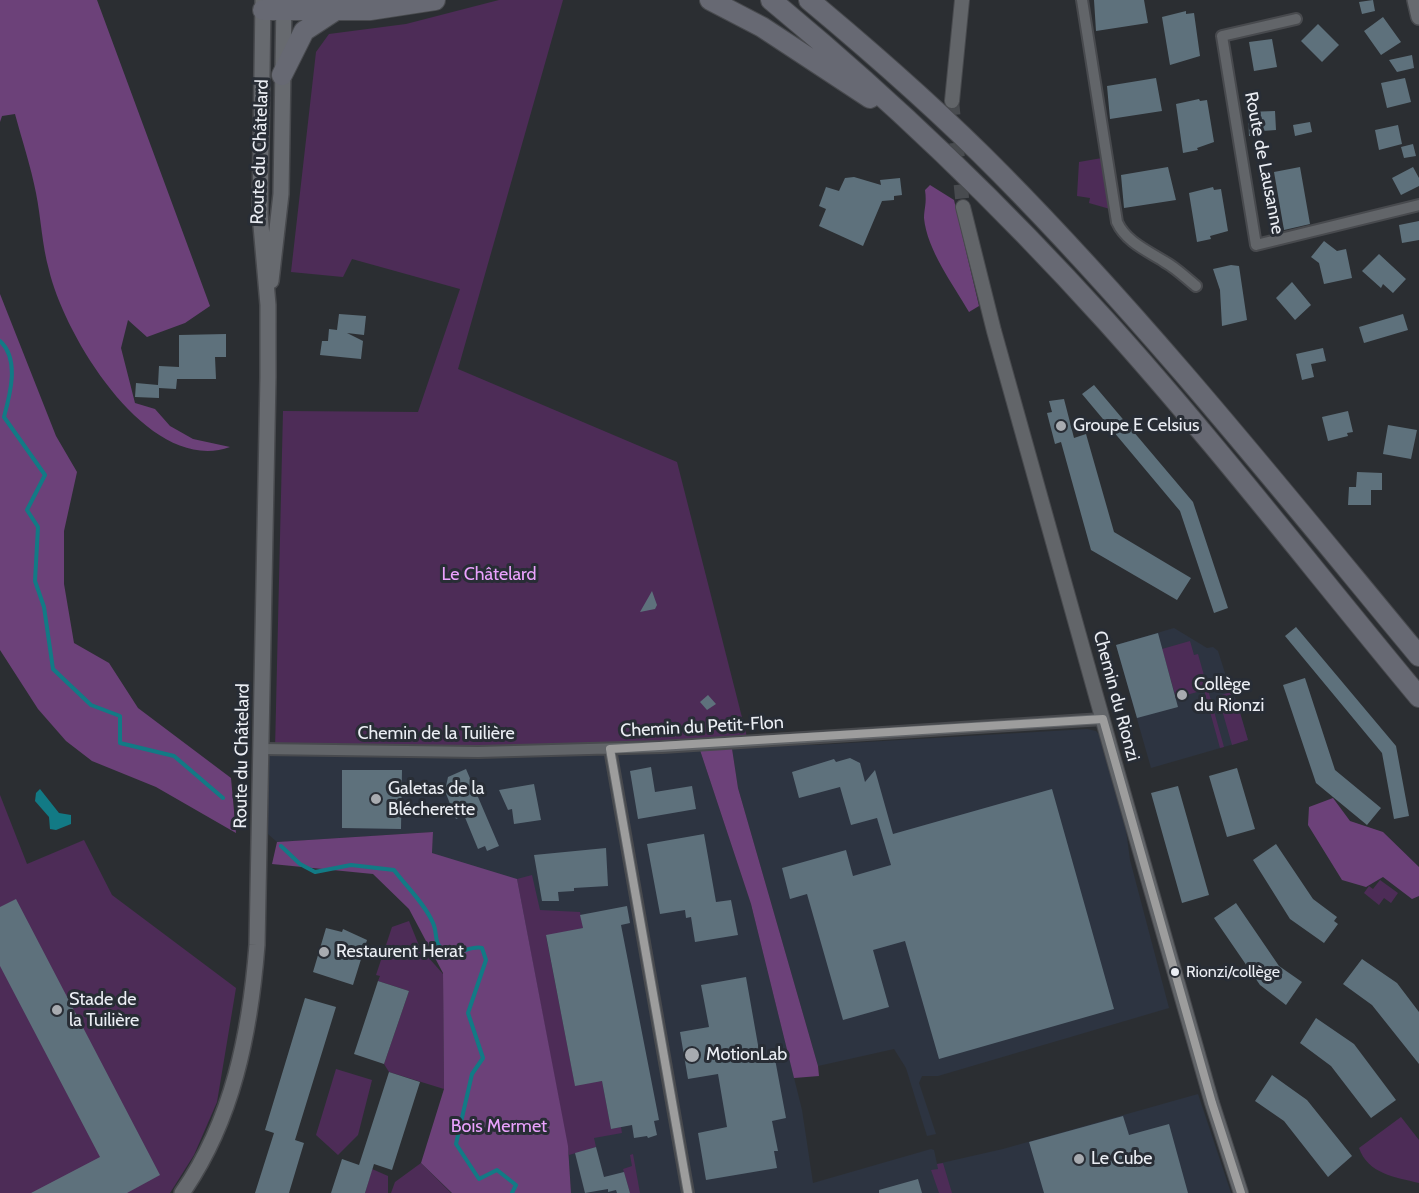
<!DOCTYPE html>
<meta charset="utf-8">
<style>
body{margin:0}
canvas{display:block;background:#2b2e32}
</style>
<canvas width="1419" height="1193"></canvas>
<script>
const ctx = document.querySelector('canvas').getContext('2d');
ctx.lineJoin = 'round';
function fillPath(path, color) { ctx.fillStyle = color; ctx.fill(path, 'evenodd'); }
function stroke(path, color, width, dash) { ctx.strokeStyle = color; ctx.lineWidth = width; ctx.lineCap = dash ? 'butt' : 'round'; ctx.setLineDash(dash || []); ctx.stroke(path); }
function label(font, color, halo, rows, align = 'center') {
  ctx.font = font + ' Cabin,sans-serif'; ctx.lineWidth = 6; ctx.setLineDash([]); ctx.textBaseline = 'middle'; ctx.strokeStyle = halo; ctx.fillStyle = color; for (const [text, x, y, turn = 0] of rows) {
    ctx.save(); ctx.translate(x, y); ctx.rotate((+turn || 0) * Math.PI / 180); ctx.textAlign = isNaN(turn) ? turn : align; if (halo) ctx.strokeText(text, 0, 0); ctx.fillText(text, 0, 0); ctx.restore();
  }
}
const built = new Path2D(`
 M1174 628 1207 648 1213 647 1218 651 1231 692 1236 699 1248 740 1151 768 1116 645Z
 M1087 729 1096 731 1104 739 1123 807 1130 860 1169 1008 938 1076H922L919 1083 936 1134 927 1136 906 1068 894 1049 818 1066 738 788 731 742 815 745Z
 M698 744 751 904 802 1110 813 1183 931 1149 934 1150 937 1164 1003 1149 1198 1094 1231 1193H571L568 1146 449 860 432 853 433 832 277 842 260 827 262 749Z`);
const green = new Path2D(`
 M499 0H563L458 369 677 462 748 741 662 747 275 750 283 411 418 412 460 289 352 259 343 277 291 272 316 52 329 34 406 24Z
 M1102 158 1110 209 1089 203 1090 198 1077 196 1079 162Z
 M1190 641 1194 655 1198 654 1224 747 1220 748 1204 690 1176 698 1162 649Z
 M1231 692 1233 699H1236L1248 740 1232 745 1218 696Z
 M0 795 27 864 84 840 112 895 236 988 217 1102 194 1155 170 1193H0Z
 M532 875 540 910 580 912 583 928 546 936 575 1085 602 1081 611 1129 621 1127 622 1133 594 1138 596 1147 569 1155 517 879Z
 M1380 880 1398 893 1391 903 1384 898 1379 905 1364 893 1369 886 1373 889Z
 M409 921 420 948 443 974 444 1089 389 1072 384 1064 409 991 378 981 380 976 376 975 392 927Z
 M336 1069 372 1080 358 1135 338 1155 316 1135Z
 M1401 1117 1419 1140V1183C1395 1177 1368 1174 1359 1148Z
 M633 1154 640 1193H630L623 1169 632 1166 630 1155Z
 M421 1163 451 1193H391L395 1182Z
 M943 1163 952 1193H939L931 1170 938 1169 937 1164Z
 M372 1169 388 1176V1193H365Z`);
const forest = new Path2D(`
 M0 0H97L210 306 185 323 147 337 128 320 121 348 135 403 155 409 170 426 193 439 230 447C148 476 64 335 49 270 42 245 41 218 36 193 31 167 22 140 15 114L2 116 0 122Z
 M930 185 954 200 979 306 969 312C953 284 927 250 924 218 924 208 927 204 925 190Z
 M0 294 56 436 77 472 64 531V584L74 643 109 663 138 708 231 778 236 833 156 787 92 761 66 741 38 709 0 650Z
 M731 742 738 788 818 1066 819 1076 794 1078 751 904 698 744Z
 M1333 798 1350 821 1383 832 1419 867V896L1412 899 1383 877 1366 887 1342 880 1308 825 1309 807Z
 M433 832 432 853 517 879 568 1146 571 1193H452L421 1163 444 1089 443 973 409 909 373 874 272 864 277 842Z`);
const water = new Path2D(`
 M40 789 59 813 71 815V824L56 830 50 829 49 817 35 801 36 793Z`);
const stream = new Path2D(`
 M0 341C20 359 10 395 4 417L45 475 27 510 38 527 35 581 44 607 53 669 91 705 120 716V743L174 756 223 798
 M281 846 300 864 315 872 351 865 394 870C406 886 425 904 433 923 438 933 433 945 445 951 457 957 470 945 482 948L486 960 468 1013 483 1058 472 1074 456 1144 479 1179 497 1170 516 1185 512 1193`);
const building = new Path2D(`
 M1094 0H1144L1148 23 1096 31Z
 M1373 0 1375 11 1362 14 1359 2Z
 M1186 11V14L1194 13 1200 56 1170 65 1162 17Z
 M1383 17 1401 42 1381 55 1364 31Z
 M1318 24 1339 45 1322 62 1301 41Z
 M1272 39 1277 67 1254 71 1249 42Z
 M1412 55 1414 68 1397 72 1389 60Z
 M1156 78 1162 111 1110 119 1107 86Z
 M1405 78 1411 102 1387 108 1381 83Z
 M1199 99 1200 101 1207 100 1214 142 1197 148 1198 150 1183 153 1176 104Z
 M1275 111 1276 130 1262 131 1263 135 1249 136 1248 112Z
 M1310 122 1312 132 1295 136 1293 125Z
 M1398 125 1402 144 1379 150 1375 130Z
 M1413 144 1416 156 1404 158 1401 147Z
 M1168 167 1176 200 1124 208 1121 175Z
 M1300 167 1310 224 1284 230 1274 172Z
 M1413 167 1419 178V186L1401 195 1392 178Z
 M854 177 881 185 880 180 900 178 902 195 894 196V200L882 201 863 246 819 226 826 209 819 206 826 187 839 191 845 178Z
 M1213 187 1214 190 1221 189 1228 231 1210 236 1211 239 1197 242 1189 193Z
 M1419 221V240L1402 243 1399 225Z
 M1324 241 1337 251 1346 249 1352 278 1324 284 1319 263 1311 257Z
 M1379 254 1406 279 1393 293 1383 284 1381 288 1362 271Z
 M1231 265 1239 266 1247 320 1222 326 1220 290 1213 269Z
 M1292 282 1311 305 1295 320 1276 298Z
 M339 314 366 316 364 335 347 333 363 341 361 359 320 355 322 341H328L329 329 337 330Z
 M1403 314 1408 330 1364 343 1359 327Z
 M226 334V357H215L216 379H177L176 389 159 388V398L135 397 136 383 158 385 159 366 179 367V335Z
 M1323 348 1326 361 1311 364 1314 377 1302 380 1296 354Z
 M1094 385 1193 502 1228 608 1214 613 1180 511 1082 394Z
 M1064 399 1074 438 1086 434 1114 532 1191 578 1177 600 1091 550 1061 442 1055 444 1047 413 1052 412 1049 401Z
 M1348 411 1353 432 1347 433 1348 436 1328 441 1322 417Z
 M1388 425 1417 430 1411 459 1383 454Z
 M1357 472 1382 473V490H1371V505H1348L1349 487H1356Z
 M652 591 657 605 655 609 640 612Z
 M1296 627 1396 746 1409 816 1394 819 1382 753 1285 636Z
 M1158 633 1178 707 1137 718 1116 645Z
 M1305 678 1335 770 1381 808 1367 825 1316 783 1283 685Z
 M708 695 716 704 707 710 700 702Z
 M850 758 860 763 865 782 875 770 893 834 1052 789 1114 1009 939 1059 905 941 873 950 889 1007 843 1020 807 894 790 899 782 868 846 850 853 876 891 865 877 818 851 825 840 787 799 798 792 772 834 759 836 762Z
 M651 767 655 792 692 786 696 809 638 819 630 771Z
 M1237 768 1255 829 1227 837 1209 776Z
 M466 769 499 846 487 851 485 846 478 849 464 815 456 819 445 791 448 777Z
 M342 770H402L401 829 342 828Z
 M534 784 541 820 514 824 512 809 508 810 499 790Z
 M1178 786 1209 895 1182 903 1151 793Z
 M704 834 716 902 731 900 738 935 695 942 691 917 686 918 685 910 660 914 647 844Z
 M1276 844 1313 899 1337 917 1334 921 1338 924 1324 943 1290 919 1253 860Z
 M606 848 608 886 574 888V891L558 892 559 901H542L534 855Z
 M16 899 160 1175 127 1193H31L100 1157 0 966V907Z
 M1236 903 1279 966 1302 982 1286 1005 1260 985 1214 918Z
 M627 906 630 923 621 925 659 1120 654 1121 657 1135 648 1138 647 1136 634 1138 632 1125 611 1129 602 1081 575 1086 546 935 583 928 580 915Z
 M326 928 342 932 343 929 367 940 353 985 313 972Z
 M1362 959 1397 983 1419 1012V1064L1372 1005 1343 984Z
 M746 977 761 1062 775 1059 786 1118 772 1121 778 1151H774L777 1168 706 1180 698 1133 727 1127 718 1074 688 1079 680 1032 709 1027 701 985Z
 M378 981 409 991 384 1064 354 1054Z
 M305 998 336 1007 295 1140 304 1143 289 1193H255L274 1133 265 1130Z
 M1316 1018 1354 1044 1396 1100 1371 1118 1331 1066 1300 1043Z
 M389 1072 420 1082 392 1170 374 1164 365 1193H331L342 1159 359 1165Z
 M1272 1075 1307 1100 1352 1156 1328 1177 1284 1121 1255 1101Z
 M1123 1116 1129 1135 1169 1124 1188 1193H1044L1029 1142Z
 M596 1147 604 1177 624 1172 630 1193H617L616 1190 608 1192V1189L585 1193 575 1153Z
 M918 1179 922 1193H879V1190Z`);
const tertiaryTunnel = new Path2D(`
 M952 101 963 207`);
const minor = new Path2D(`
 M1082 0 1117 222C1126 242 1148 251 1165 262 1176 268 1186 278 1196 286
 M1296 19 1222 36 1256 245 1419 205
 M262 749 478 752 662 747 1103 719
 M610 749 688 1193`);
const tertiary = new Path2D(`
 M952 101 962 0
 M963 207 994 331 1114 760 1212 1103 1241 1193`);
const secondary = new Path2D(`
 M1415 0 1419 17
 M271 281 281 194 284 0
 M182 1193C233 1120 250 1033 257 945L268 377V305L260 214 263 0`);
const motorway = new Path2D(`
 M710 0 762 27 870 98
 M771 0C891 99 1002 206 1106 321 1215 442 1315 572 1419 697
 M809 0C875 55 940 112 1000 173 1150 325 1283 492 1419 656
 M263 10H370L435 0
 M282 75 304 31 333 12`);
const bus1 = new Path2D(`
 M688 1193 610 749 1103 719 1212 1103 1241 1193`);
const markers = [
 [1061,426,6,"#a8abb0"],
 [1182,695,6,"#a8abb0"],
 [376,799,6,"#a8abb0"],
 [324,952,6,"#a8abb0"],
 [1175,972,5,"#ebeef4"],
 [57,1010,6,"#a8abb0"],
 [692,1055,8,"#a8abb0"],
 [1079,1159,6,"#a8abb0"]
];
const busNames = [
 ["Rionzi/collège",1186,972]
];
const streetNames = [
 ["Route du Châtelard",260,152,-88],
 ["Route de Lausanne",1264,163,79],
 ["Chemin du Rionzi",1116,696,75],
 ["Chemin du Petit-Flon",702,727,-3],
 ["Chemin de la Tuilière",436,734],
 ["Route du Châtelard",242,756,-89]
];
const poiNames = [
 ["Groupe E Celsius",1073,426],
 ["Collège",1194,685],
 ["du Rionzi",1194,706],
 ["Galetas de la",388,789],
 ["Blécherette",388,810],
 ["Restaurent Herat",336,952],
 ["Stade de",69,1000],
 ["la Tuilière",69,1021],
 ["MotionLab",706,1055],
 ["Le Cube",1091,1159]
];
const parkNames = [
 ["Le Châtelard",489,575],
 ["Bois Mermet",499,1127]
];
fillPath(built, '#2d3441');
fillPath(green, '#4d2c57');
fillPath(forest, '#6c4179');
fillPath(water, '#127a85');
stroke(stream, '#127a85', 4);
fillPath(building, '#5e717c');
stroke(tertiaryTunnel, '#484b4f', 14, [14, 7]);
stroke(minor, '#484a4e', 14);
stroke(tertiary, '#484a4e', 16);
stroke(secondary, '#484a4e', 18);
stroke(motorway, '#484a4e', 22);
stroke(minor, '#626569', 10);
stroke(tertiary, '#626569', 14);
stroke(secondary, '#676a6f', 15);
stroke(motorway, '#676973', 20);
stroke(bus1, '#9d9d9d', 8);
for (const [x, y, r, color] of markers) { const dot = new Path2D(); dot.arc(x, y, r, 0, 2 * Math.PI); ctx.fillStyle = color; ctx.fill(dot); stroke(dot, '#282d35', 2); }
label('16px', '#ebeef4', '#282d35', busNames, 'left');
label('18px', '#ebeef4', '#282d35', streetNames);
label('18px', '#ebeef4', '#282d35', poiNames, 'left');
label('18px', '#eaa2fd', '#282d35', parkNames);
</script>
